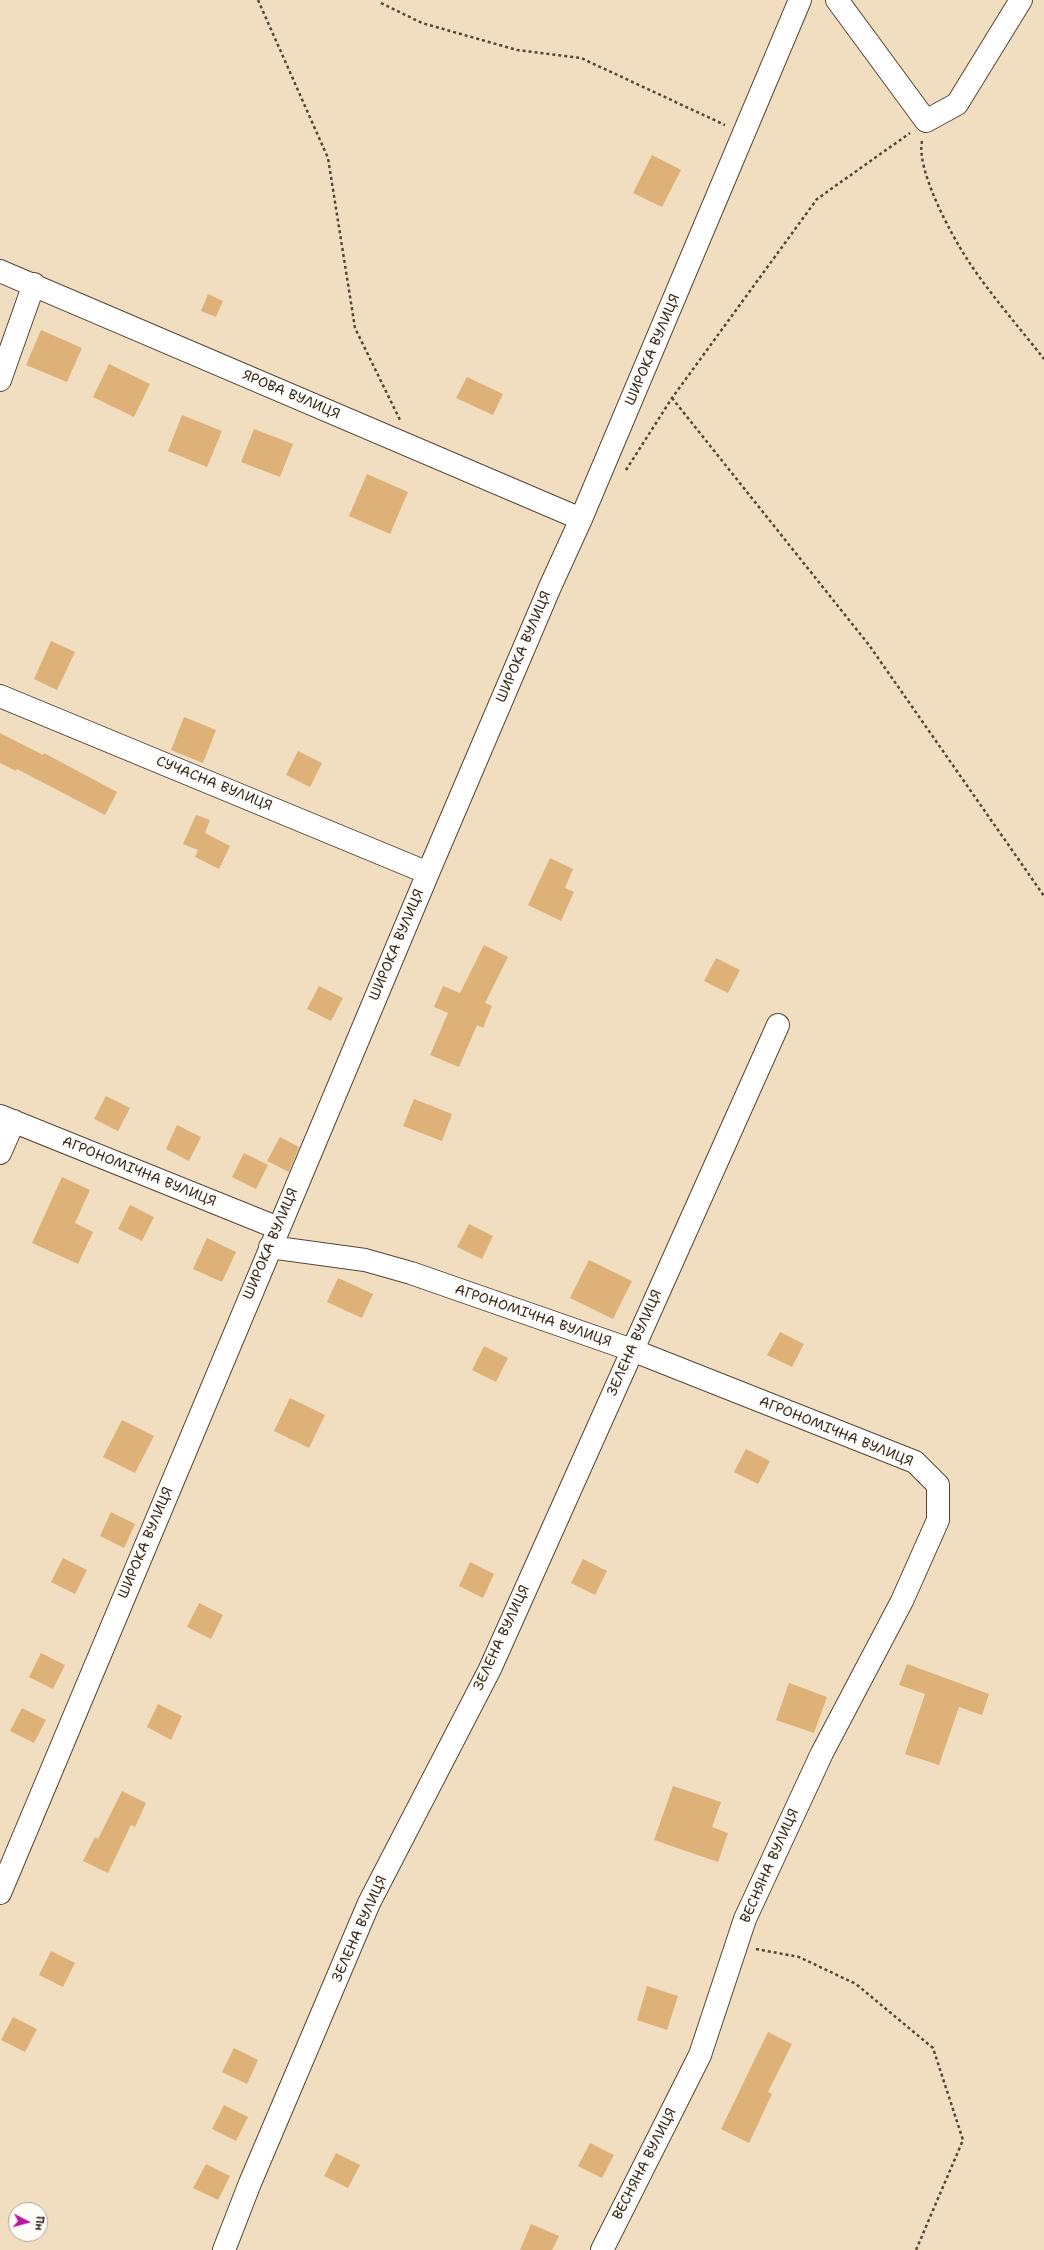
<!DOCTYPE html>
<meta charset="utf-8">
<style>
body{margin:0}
#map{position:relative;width:1044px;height:2250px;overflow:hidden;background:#f1dec0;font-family:"Shantell Sans",sans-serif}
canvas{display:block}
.north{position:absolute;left:8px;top:2202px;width:40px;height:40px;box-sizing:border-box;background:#fdfcf7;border:1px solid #afa8a0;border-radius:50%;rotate:96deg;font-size:11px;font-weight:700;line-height:16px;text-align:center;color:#3b2a1e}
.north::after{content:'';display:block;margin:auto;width:14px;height:18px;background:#b5179e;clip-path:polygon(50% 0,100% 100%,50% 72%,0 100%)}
</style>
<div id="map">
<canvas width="1044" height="2250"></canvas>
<div class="north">Пн</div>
</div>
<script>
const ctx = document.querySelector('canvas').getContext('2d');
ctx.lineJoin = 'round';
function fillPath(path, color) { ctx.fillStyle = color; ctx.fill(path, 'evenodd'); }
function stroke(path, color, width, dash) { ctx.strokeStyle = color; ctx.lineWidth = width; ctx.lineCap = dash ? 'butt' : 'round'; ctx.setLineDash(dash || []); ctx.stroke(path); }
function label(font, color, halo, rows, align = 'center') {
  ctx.font = font + ' "Shantell Sans",sans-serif'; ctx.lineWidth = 3; ctx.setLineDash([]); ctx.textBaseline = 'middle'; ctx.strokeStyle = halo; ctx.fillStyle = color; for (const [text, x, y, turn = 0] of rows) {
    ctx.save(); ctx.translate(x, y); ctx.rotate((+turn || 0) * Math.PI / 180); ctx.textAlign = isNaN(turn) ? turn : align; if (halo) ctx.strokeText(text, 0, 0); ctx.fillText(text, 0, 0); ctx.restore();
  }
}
const building = new Path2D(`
 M652 155 681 170 662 207 633 193Z
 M208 294 223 301 216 317 201 311Z
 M41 330 82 348 67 382 26 365Z
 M109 364 150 384 134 417 93 397Z
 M467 377 503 394 493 415 456 398Z
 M182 415 222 431 207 467 168 451Z
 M254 429 293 444 280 477 241 462Z
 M367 474 408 492 390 534 349 516Z
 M51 641 75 652 57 690 34 679Z
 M184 717 216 730 203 763 171 750Z
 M0 733 43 755 44 753 117 792 105 815 17 769 16 771 0 763Z
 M298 751 322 763 310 787 286 775Z
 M196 815 210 820 205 833 230 846 219 869 195 857 198 850 183 844Z
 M550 858 573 869 565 888 574 892 561 921 528 905Z
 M484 945 508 957 485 1003 492 1006 483 1028 477 1025 459 1067 430 1055 448 1013 434 1007 443 986 460 993Z
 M716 958 740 970 728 993 704 981Z
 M319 986 343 998 331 1021 307 1009Z
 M106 1096 130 1108 118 1131 94 1119Z
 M414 1099 452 1114 442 1141 403 1126Z
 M177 1125 201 1137 189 1161 166 1149Z
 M280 1137 299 1147 289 1172 267 1161Z
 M244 1153 268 1165 256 1189 232 1177Z
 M62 1177 90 1190 75 1223 93 1232 78 1264 32 1243Z
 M130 1205 154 1217 142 1241 118 1229Z
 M469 1224 493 1236 482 1259 457 1247Z
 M207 1238 236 1252 222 1282 193 1269Z
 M589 1260 632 1281 613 1319 570 1298Z
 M338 1278 373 1294 362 1318 327 1302Z
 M780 1332 804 1344 792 1367 767 1355Z
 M484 1346 508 1358 496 1382 472 1370Z
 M290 1398 325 1415 309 1448 274 1431Z
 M122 1420 154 1436 135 1473 103 1457Z
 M746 1449 770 1461 758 1484 734 1472Z
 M111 1512 135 1524 124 1548 100 1536Z
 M63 1558 87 1570 75 1594 51 1582Z
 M583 1559 607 1571 595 1595 571 1583Z
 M470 1562 494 1574 483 1598 459 1586Z
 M199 1603 223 1615 211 1639 187 1627Z
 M41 1653 65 1665 53 1689 29 1677Z
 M907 1664 989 1694 982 1715 959 1707 939 1765 905 1754 925 1694 899 1685Z
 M789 1683 827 1697 814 1733 776 1720Z
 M158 1704 182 1716 171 1740 147 1727Z
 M22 1708 46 1720 34 1743 10 1731Z
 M673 1786 721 1802 712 1827 728 1833 718 1862 654 1840Z
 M122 1791 146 1803 135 1827 131 1825 108 1873 83 1861 95 1837 98 1839Z
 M51 1951 75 1963 63 1987 39 1975Z
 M647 1986 678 1996 667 2030 637 2020Z
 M13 2017 37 2029 25 2052 1 2040Z
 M768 2032 792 2044 768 2092 772 2094 749 2143 721 2129Z
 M234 2048 258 2060 247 2084 222 2072Z
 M224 2105 248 2117 236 2141 212 2129Z
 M590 2143 614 2155 602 2178 578 2166Z
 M336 2153 360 2165 348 2188 324 2176Z
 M206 2164 230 2176 218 2200 193 2188Z
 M531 2224 559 2236 552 2250H520Z`);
const path = new Path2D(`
 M258 0 328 158 355 328 400 420
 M381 3 422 23 517 50 581 58 725 125
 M922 141C916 170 951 234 967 259 989 293 1019 327 1044 359
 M672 398 869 645 1044 896
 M626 470 672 398 817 199 910 133
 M756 1949 799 1957 856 1984 933 2048 963 2140 916 2250`);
const minor = new Path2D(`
 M837 0 926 121 957 104 1021 0
 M0 271 581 519
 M0 380 34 284
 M0 696 428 873
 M0 1116 278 1228
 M0 1153 14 1121
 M270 1247 365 1260 411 1273 632 1350 915 1462 938 1485V1520L902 1601 822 1753 745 1919 700 2055 602 2250
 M0 1893 428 873 550 587 581 519 800 0
 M224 2250 250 2183 369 1903 490 1669 778 1025`);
const streetNames = [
 ["ШИРОКА ВУЛИЦЯ",653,350,-67],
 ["ЯРОВА ВУЛИЦЯ",291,395,23],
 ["ШИРОКА ВУЛИЦЯ",524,647,-67],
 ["СУЧАСНА ВУЛИЦЯ",214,784,22],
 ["ШИРОКА ВУЛИЦЯ",397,945,-67],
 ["АГРОНОМІЧНА ВУЛИЦЯ",139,1172,22],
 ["ШИРОКА ВУЛИЦЯ",271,1244,-67],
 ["АГРОНОМІЧНА ВУЛИЦЯ",533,1316,19],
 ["ЗЕЛЕНА ВУЛИЦЯ",635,1343,-66],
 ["АГРОНОМІЧНА ВУЛИЦЯ",836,1432,22],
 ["ШИРОКА ВУЛИЦЯ",146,1543,-67],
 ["ЗЕЛЕНА ВУЛИЦЯ",502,1638,-65],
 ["ВЕСНЯНА ВУЛИЦЯ",770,1866,-66],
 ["ЗЕЛЕНА ВУЛИЦЯ",360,1929,-66],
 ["ВЕСНЯНА ВУЛИЦЯ",645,2164,-63]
];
fillPath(building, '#deb179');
stroke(minor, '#564536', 24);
stroke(path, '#564536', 2.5, [3, 3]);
stroke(minor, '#fff', 22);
label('14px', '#3b2a1e', '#fdfcf7', streetNames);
</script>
